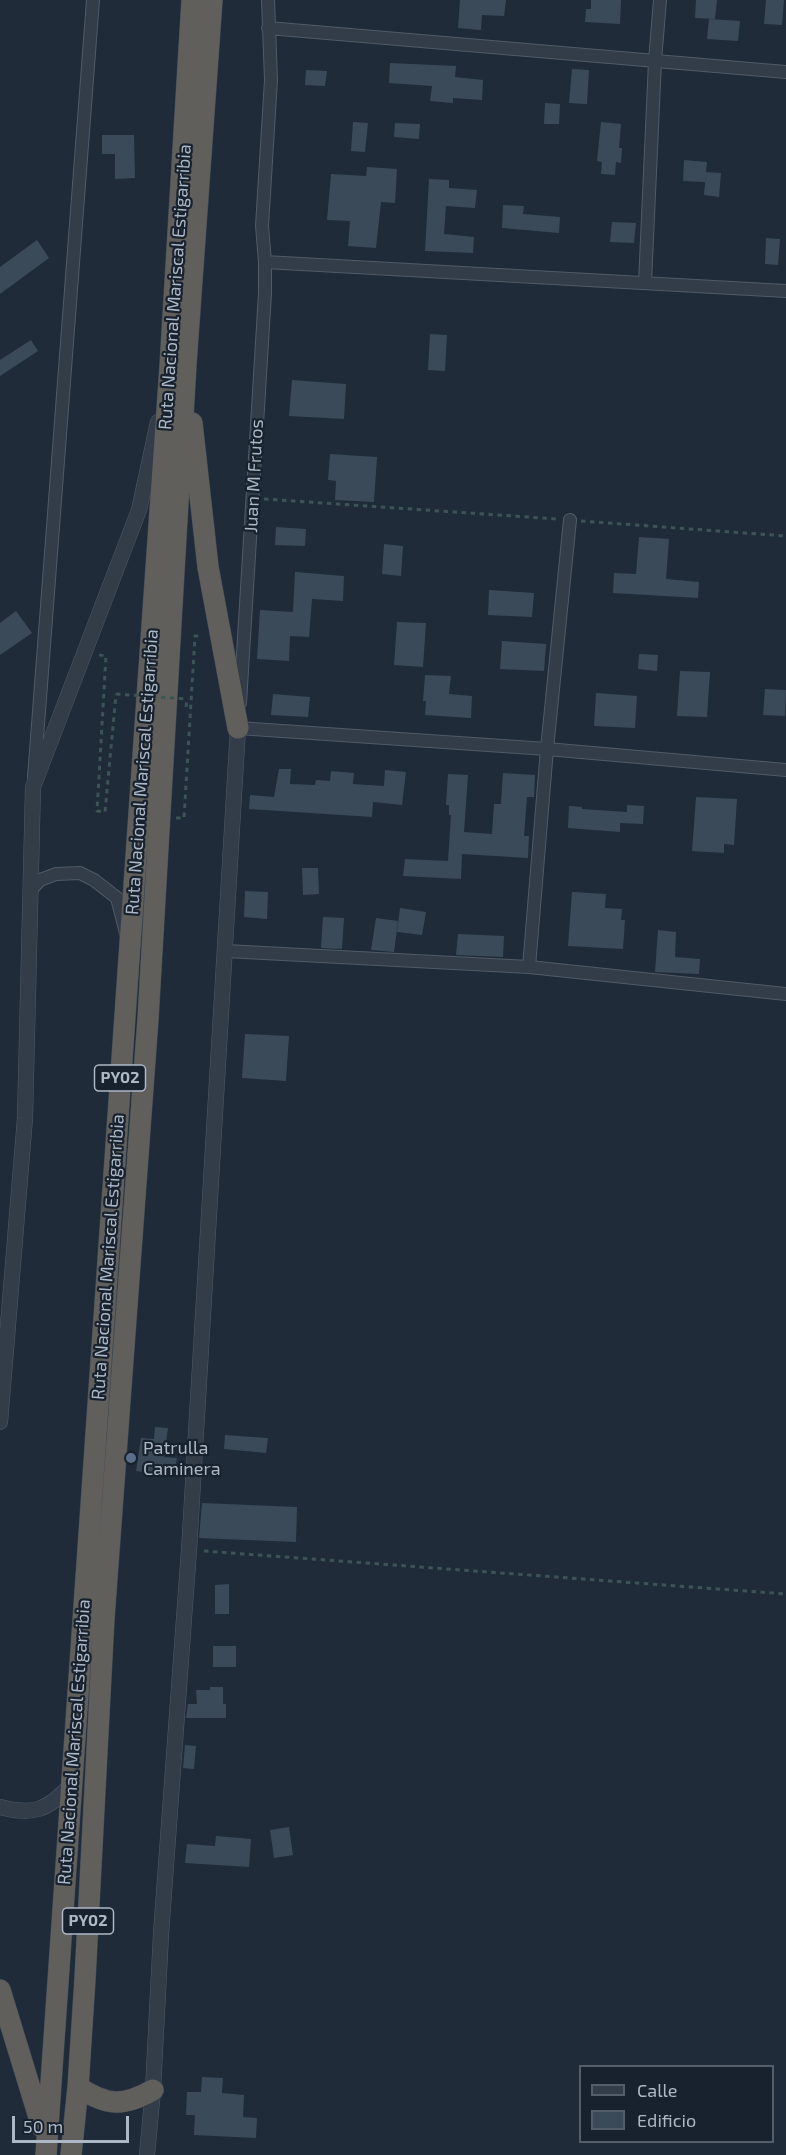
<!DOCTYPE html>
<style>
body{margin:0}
#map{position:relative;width:786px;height:2155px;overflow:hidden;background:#1f2b39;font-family:"Exo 2",sans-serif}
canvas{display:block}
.legend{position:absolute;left:579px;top:2065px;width:195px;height:78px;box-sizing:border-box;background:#18222e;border:2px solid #545e6b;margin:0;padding:8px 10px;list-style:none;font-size:18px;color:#adb8c6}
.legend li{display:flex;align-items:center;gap:12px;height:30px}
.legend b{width:30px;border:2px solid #545e6b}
.scale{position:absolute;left:12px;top:2116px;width:117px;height:27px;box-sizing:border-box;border:3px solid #adb8c6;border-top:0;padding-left:8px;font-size:18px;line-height:21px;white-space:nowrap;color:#adb8c6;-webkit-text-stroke:4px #18222e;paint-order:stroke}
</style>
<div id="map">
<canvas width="786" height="2155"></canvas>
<ul class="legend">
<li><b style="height:8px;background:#333d49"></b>Calle</li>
<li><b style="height:16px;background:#3b4a59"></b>Edificio</li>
</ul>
<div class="scale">50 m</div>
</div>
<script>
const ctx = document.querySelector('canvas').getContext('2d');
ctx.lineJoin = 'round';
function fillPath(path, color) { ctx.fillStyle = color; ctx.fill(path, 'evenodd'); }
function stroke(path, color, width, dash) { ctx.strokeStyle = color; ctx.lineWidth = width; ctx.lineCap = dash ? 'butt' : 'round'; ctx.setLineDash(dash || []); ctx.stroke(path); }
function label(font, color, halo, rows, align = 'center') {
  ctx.font = font + ' "Exo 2",sans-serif'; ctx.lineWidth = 4.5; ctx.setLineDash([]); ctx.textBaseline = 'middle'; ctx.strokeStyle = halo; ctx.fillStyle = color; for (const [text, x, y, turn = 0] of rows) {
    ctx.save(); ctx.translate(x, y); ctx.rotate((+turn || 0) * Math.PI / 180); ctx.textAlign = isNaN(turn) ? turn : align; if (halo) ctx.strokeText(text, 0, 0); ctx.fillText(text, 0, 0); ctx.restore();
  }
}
const building = new Path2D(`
 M460 0H506L504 16 482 15 481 30 458 28Z
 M591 0H621L620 24 585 22 586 9H591Z
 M696 0H717L715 19 695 18Z
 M766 0H784L782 25 764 24Z
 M709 19 740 21 738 41 707 39Z
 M390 63 456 66 455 77 483 80 482 100 453 98V103L430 101 432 86 389 83Z
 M572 69 589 70 587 104 569 103Z
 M306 70 327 71 325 86 305 85Z
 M545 103 560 104 559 124H544Z
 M353 122 368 123 365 152 351 151Z
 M601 122 621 124 619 148H622L621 163 616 162 615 175 601 174 602 162 597 161Z
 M395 123 420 124 419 139 394 137Z
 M102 135H134L135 178 115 179V154H102Z
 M684 160 707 162 705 182 683 181Z
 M367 167 397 169 395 203 381 202 376 248 348 246 350 221 327 220 331 174 366 176Z
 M706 172 721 173 719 197 704 195Z
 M429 179 449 180V188L477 190 475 208 446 206 444 234 474 237 473 253 425 251Z
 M503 205 524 206 523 214 560 217 559 233 502 228Z
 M612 222 636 223 634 243 610 242Z
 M766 238 780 239 778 265 765 264Z
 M37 240 49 258 0 294V267Z
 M430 334 447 335 445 371 428 370Z
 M31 340 38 351 0 376V360Z
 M292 380 346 384 344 419 289 416Z
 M330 454 377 457 374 502 335 500 336 481 328 480Z
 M276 527 306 529 305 546 275 545Z
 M639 537 669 539 666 579 699 582 698 598 613 593 614 573 636 574Z
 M384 544 403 546 401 576 382 574Z
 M295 572 344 576 343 601 312 599 309 637 290 636 289 661 257 659 260 610 293 612Z
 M489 590 534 593 532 617 488 615Z
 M16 611 32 633 0 655V623Z
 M397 622 426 623 423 667 394 665Z
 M502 641 546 644 544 671 500 669Z
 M639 654 658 655 657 671 638 669Z
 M680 671 710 672 707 717 677 716Z
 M425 675 451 676 449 694 472 696 471 718 425 715 426 701H423Z
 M765 689 786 690 785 716 763 715Z
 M596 693 637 696 635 728 594 726Z
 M273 694 310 697 308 717 271 715Z
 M279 769H291L290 784 315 785 316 780 330 781 331 771 354 773 353 784 384 786 385 770 406 772 402 805 373 802 372 817 249 809 250 795 274 797Z
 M503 773 535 775 534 797H527L524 836H529L528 858 462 854 461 879 403 876 405 859 448 861 451 815H449V805H446L448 774 468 775 464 832 492 834 494 804H501Z
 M696 797 737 799 734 845 724 844V853L692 851Z
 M627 805 644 806 643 824 620 823V832L568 828 569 806 582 807V809L627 812Z
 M302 868H318L319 894 303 895Z
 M245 891 268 892 267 919 244 917Z
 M572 892 606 894 605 908 622 909 621 920H625L623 949 568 946Z
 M400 908 426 912 422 935 397 932Z
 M323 917 344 918 342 949 321 948Z
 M376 918 398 921 394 952 371 950Z
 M658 930 676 932 675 957 700 959 699 974 655 972Z
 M458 934 504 936 503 957 456 955Z
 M245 1034 289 1036 286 1081 242 1078Z
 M155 1427 168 1428 164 1457 177 1458 174 1475 136 1471 141 1438 154 1439Z
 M225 1435 268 1438 266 1453 224 1449Z
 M202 1503 297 1507 296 1542 199 1538Z
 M229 1584V1614H215V1585Z
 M213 1646H236V1667H213Z
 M210 1687H223V1704H226V1718H186L188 1704H197L196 1690H210Z
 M185 1745 196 1746 194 1769 183 1768Z
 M289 1827 293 1855 274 1858 270 1830Z
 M216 1836 251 1839 249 1867 185 1863 187 1844 215 1846Z
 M202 2077 223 2078 222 2093 244 2095 243 2117 257 2118 256 2138 194 2135 195 2115H186L187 2092H201Z`);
const path = new Path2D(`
 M264 499 557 519
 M581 521 786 536
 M99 655 106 656 97 811 105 812 116 694
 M186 707 187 699
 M176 818H184L195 636H202
 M204 1551 786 1594`);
const minor = new Path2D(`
 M268 28 786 72
 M265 262 786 291
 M645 283 655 61 660 0
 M240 703 265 293V262L262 226 271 80 268 0
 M239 723 238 728 547 749 786 770
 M34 777 93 0
 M30 891 40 880 56 874 80 873 94 880 117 898 126 933
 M226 951 529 967 786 994
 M529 967 547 749 570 520`);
const tertiary = new Path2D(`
 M0 1422 25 1118 33 787 139 510 158 422
 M0 1807C33 1816 48 1810 71 1785
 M147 2155 153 2090 161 1934 189 1550 238 728`);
const trunk = new Path2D(`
 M192 423 208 567 238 728
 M0 1990 42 2127
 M78 2087C107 2106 123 2107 153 2090
 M46 2155 170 367 192 0
 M71 2155 78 2087 85 1979 104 1618 148 1019 186 364 212 0`);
const pathBridge = new Path2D(`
 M116 694 187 699`);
const markers = [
 [131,1458,6,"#5c6f8a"]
];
const shields = [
 [120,1078,51],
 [88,1921,51]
];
const shieldNames = [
 ["PY02",120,1078],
 ["PY02",88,1921]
];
const streetNames = [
 ["Ruta Nacional Mariscal Estigarribia",175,287,-86],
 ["Juan M Frutos",254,476,-87],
 ["Ruta Nacional Mariscal Estigarribia",142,772,-86],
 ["Ruta Nacional Mariscal Estigarribia",108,1257,-86],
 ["Ruta Nacional Mariscal Estigarribia",74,1742,-86]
];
const poiNames = [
 ["Patrulla",143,1448],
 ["Caminera",143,1469]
];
fillPath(building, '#3b4a59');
stroke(minor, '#505b67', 14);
stroke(tertiary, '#505b67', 16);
stroke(trunk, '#3d4854', 22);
stroke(path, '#3c5455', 3, [4.5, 4.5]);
stroke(minor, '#333d49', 12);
stroke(tertiary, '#333d49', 15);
stroke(trunk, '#605f5c', 21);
stroke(pathBridge, '#3c5455', 3, [4.5, 4.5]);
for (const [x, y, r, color] of markers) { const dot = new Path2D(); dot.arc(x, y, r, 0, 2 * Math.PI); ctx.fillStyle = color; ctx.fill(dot); stroke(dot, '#18222e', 2); }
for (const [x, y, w] of shields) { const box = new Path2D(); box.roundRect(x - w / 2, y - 13, w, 26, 4.5); ctx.fillStyle = '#18222e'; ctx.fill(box); stroke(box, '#adb8c6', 1.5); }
label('bold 16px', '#adb8c6', null, shieldNames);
label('18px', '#adb8c6', '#18222e', streetNames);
label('18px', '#adb8c6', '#18222e', poiNames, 'left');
</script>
